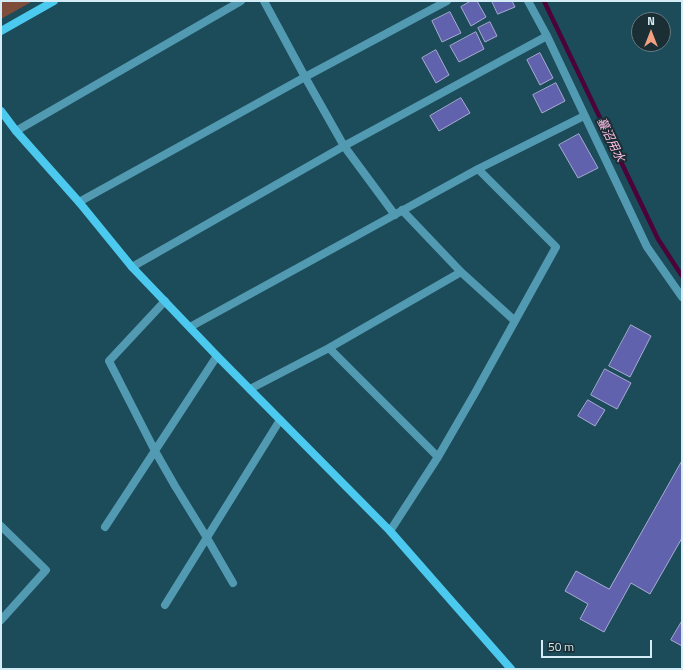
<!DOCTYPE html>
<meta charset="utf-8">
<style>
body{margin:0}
#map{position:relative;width:683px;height:670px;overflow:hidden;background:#1c4b59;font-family:"Titillium Web",sans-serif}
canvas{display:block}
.frame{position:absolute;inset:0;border:2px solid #d4ecf5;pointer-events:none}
.north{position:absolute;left:631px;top:12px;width:40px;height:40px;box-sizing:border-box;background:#1b2e34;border:1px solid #657a81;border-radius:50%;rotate:0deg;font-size:11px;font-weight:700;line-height:16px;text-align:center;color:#d4ecf5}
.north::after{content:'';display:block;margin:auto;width:14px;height:18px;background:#f3a081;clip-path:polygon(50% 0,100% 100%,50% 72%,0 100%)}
.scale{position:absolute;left:541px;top:640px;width:111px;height:18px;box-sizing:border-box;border:2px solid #d4ecf5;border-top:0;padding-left:5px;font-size:12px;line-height:14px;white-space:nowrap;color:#d4ecf5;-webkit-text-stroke:3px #1b2e34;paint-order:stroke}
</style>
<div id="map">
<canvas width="683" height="670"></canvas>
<div class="frame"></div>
<div class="north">N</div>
<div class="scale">50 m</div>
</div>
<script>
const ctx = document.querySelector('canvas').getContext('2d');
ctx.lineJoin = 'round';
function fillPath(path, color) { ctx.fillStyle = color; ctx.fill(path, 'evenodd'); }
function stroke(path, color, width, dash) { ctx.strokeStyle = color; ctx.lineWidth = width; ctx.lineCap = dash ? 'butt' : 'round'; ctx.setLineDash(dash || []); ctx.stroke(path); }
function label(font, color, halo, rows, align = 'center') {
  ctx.font = font + ' "Titillium Web","Noto Sans JP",sans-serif'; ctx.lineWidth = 4; ctx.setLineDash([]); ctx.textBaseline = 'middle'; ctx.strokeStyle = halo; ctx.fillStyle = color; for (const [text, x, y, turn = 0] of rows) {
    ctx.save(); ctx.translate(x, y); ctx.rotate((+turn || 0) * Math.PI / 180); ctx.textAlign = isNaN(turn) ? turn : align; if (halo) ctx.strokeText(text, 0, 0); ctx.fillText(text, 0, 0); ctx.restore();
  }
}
const green = new Path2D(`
 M1 1H33L1 19Z`);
const stream = new Path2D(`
 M544 1 658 239 682 276`);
const building = new Path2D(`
 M471 1H477L486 17 471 26 461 7Z
 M492 1H512L515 7 498 14Z
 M450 12 461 33 442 42 432 21Z
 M490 22 497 36 485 42 478 28Z
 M476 32 484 49 459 62 450 46Z
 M436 50 449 75 436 83 422 58Z
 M540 53 553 78 540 85 527 60Z
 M556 83 565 101 542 113 533 95Z
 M461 98 470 113 439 131 430 116Z
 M579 134 598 168 578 178 559 145Z
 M631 325 651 336 630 377 609 366Z
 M605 369 631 383 617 409 591 395Z
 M588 400 605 410 595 426 578 416Z
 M682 461V538L650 594 631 583 604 632 580 619 588 604 565 591 576 571 609 589Z
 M682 621V646L671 640Z`);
const street = new Path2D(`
 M264 1 305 77 344 146 395 215
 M528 1 547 36 647 247 682 297
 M16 131 241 1
 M79 202 305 77 447 1
 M402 210 461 272 515 321
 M132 267 344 146 547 36
 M165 301 109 361 155 451 175 486 207 538 233 583
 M190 327 478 169 584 116
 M329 348 438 457
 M250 389 329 348 461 272
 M1 526 46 570 1 620
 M105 527 217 356
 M390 531 438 457 475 393 556 247 478 169
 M165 605 280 420`);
const secondary = new Path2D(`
 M1 31 54 1
 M1 111 16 131 79 202 132 267 217 356 390 531 511 669`);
const waterNames = [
 ["蟇沼用水",610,140,64]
];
fillPath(green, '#7f4d3b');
stroke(stream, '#4c033a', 4.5);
fillPath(building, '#6162ae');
stroke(building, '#a8abd2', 1);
stroke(street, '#529ab1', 8);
stroke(secondary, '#4bc9ee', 8);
label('italic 12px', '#fcbce4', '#1b2e34', waterNames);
</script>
